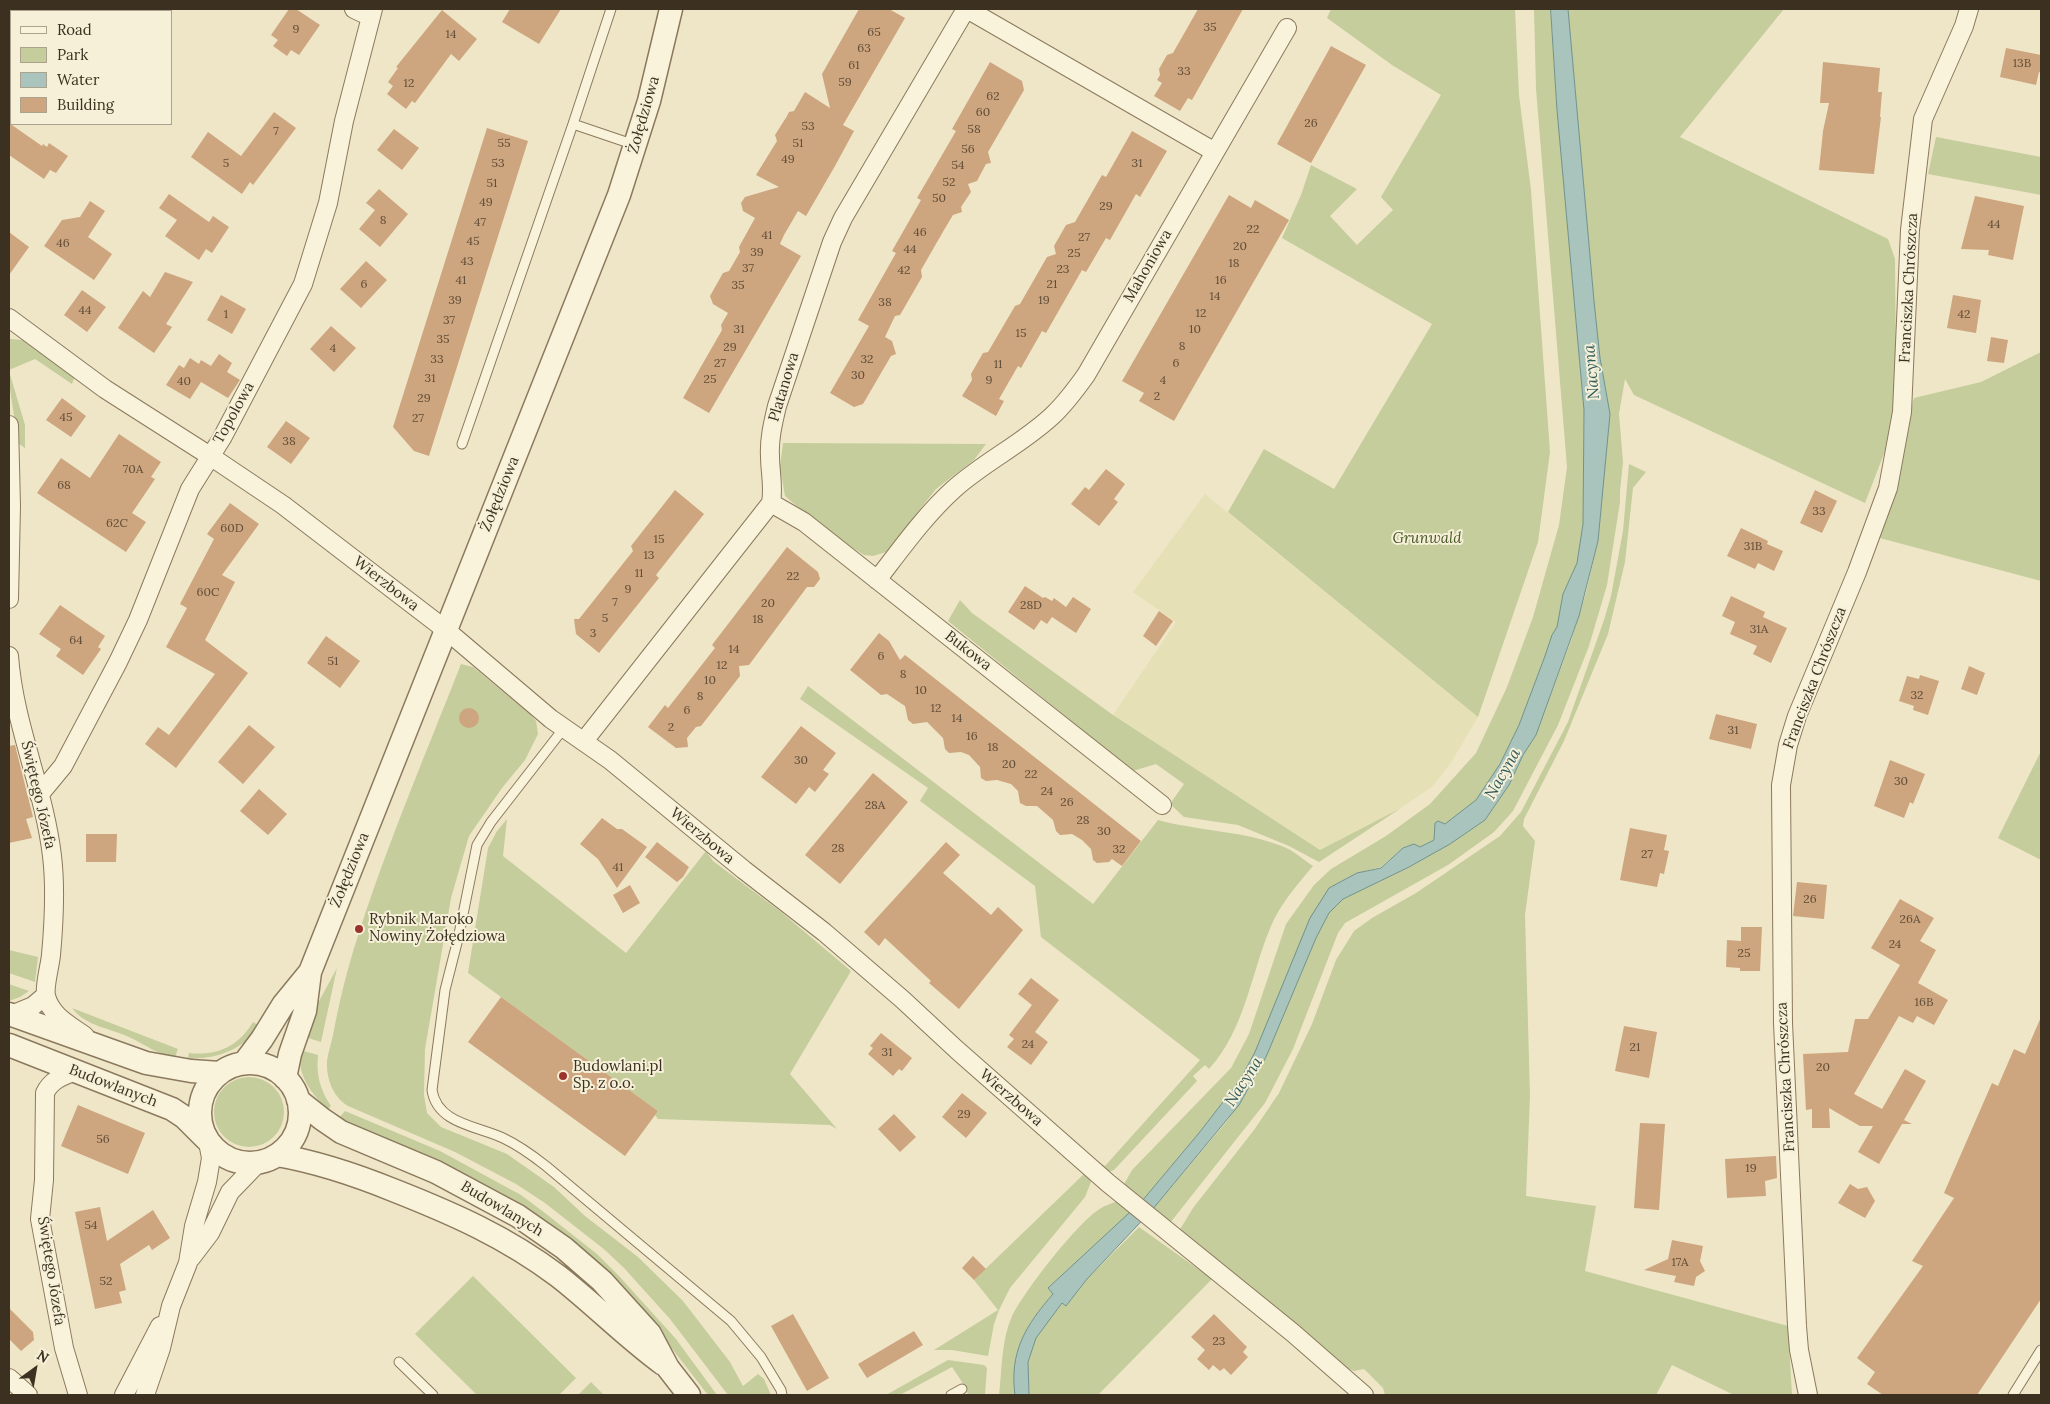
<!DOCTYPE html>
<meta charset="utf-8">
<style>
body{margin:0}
#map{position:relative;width:2050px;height:1404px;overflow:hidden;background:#efe6c8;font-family:Lora,serif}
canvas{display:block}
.frame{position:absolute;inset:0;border:10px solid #3c3020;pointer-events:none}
.legend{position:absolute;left:10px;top:10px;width:162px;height:115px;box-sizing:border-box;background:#f6f0d8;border:1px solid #aca38e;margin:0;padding:6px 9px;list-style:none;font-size:15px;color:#3c3020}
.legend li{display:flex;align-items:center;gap:10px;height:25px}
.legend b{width:25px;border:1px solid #aca38e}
.north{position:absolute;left:10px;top:1344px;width:50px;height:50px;-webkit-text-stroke:4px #f6f0d8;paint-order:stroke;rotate:32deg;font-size:14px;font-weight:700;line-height:20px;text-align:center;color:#3c3020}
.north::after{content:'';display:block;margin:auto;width:18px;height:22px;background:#3c3020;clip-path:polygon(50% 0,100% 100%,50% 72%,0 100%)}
</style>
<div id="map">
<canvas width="2050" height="1404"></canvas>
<div class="frame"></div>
<ul class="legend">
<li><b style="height:6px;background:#f9f3dc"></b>Road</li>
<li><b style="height:14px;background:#c4cd9b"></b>Park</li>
<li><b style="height:14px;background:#a9c3bd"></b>Water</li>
<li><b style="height:14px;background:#cda57e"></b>Building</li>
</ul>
<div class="north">N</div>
</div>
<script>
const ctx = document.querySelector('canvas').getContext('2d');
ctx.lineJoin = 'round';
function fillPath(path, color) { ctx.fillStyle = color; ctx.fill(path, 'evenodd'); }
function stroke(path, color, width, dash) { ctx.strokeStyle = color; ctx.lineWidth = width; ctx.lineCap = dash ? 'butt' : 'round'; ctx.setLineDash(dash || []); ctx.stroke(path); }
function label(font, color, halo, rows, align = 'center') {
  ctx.font = font + ' Lora,serif'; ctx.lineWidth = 4; ctx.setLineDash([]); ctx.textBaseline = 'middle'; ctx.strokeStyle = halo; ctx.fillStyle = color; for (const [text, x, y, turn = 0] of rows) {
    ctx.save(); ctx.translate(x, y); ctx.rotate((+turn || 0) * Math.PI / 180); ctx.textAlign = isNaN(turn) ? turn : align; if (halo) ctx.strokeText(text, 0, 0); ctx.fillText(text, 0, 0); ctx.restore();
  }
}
const farmland = new Path2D(`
 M1205 494 1478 717 1452 761 1433 786 1401 808 1320 850 1113 715 1176 622 1133 592Z`);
const green = new Path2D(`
 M1331 9H1515L1519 95 1531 190 1550 452 1538 542 1478 717 1228 512 1264 449 1334 489 1432 324 1282 238 1301 195 1311 165 1357 189 1330 216 1357 245 1393 210 1381 197 1441 95 1392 65 1327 18Z
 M1534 9H1551L1557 110 1584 410 1583 524 1577 563 1563 594 1557 627 1552 635 1545 656 1519 725 1500 764 1476 800 1445 824 1438 821 1434 830 1435 839 1420 847 1414 844 1403 848 1381 867 1357 873 1329 888 1255 1052 1240 1080 1199 1133 1142 1201 1123 1186 1132 1170 1231 1068 1249 1034 1286 924 1314 885 1331 869 1386 836 1430 804 1476 753 1507 687 1533 617 1559 525 1567 467 1536 89Z
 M1568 9H1784L1680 137 1888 239 1895 259 1896 370 1890 438 1865 503 1634 395 1625 379 1619 414 1623 462 1620 491V502L1607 585 1589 646 1558 725 1513 811 1494 832 1448 865 1345 923 1338 933 1293 1049 1265 1103 1170 1223 1152 1210 1227 1121 1251 1086 1266 1057 1316 938 1329 913 1343 899 1409 867 1450 844 1485 820 1493 809 1509 785 1523 755 1536 735 1572 638 1586 593 1598 541 1610 414 1600 358 1594 301Z
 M1936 137 2041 157V195L1928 174Z
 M9 339 24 340 75 376 72 384 35 359 9 370Z
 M2041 352V581L1876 537 1914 398 1981 382Z
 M9 371 25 425V448L18 443C16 419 9 396 9 371Z
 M783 443 986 444 974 460 936 489 886 552 873 556 864 555 823 529 785 496 780 467Z
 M1629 464 1646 472 1633 488 1625 562 1608 634 1564 741 1524 819 1523 826 1535 841 1525 915 1530 1096 1526 1196 1596 1206 1585 1271 1788 1326 1792 1395H1734L1672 1365 1656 1395H1385L1383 1388 1364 1369 1354 1371 1342 1366 1179 1231 1193 1208 1254 1130 1279 1093 1312 1024 1336 960 1354 931 1372 918 1416 893 1500 836 1521 812 1568 722 1604 620 1611 596 1623 531Z
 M960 600 972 613 1113 715 1320 850 1401 808 1319 862 1289 846 1238 825 1184 817 1170 804 1184 784 1156 764 1133 771 948 621Z
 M461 664 473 667 530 714 536 721 538 734 525 760 502 788 469 836 451 898 425 1049 424 1095 427 1113 441 1127 507 1154 554 1187 585 1216 638 1257 683 1301 730 1362 743 1386 758 1374 764 1379 771 1395H728L670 1319 624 1268 605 1250 545 1203 516 1184 455 1152 348 1106C333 1097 326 1079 327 1061 328 1053 331 1044 333 1035 337 1013 342 991 348 969 378 865 422 764 461 664Z
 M808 686 1093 904 1158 820C1198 831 1246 831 1284 847 1294 851 1304 860 1313 866 1297 885 1281 903 1271 926 1251 973 1245 1030 1209 1069L1205 1065 1193 1076 1197 1081 1114 1170 1108 1172 1096 1163 1099 1162 1105 1166 1200 1060 1041 937 1035 886 920 801 928 788 800 699Z
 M2041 751V860L1998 838Z
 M507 819 503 856 626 953 706 851 713 861 781 912 851 971 790 1074 837 1129 830 1125 658 1119 655 1115 658 1111 468 973 488 848 497 831Z
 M9 950 38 957 35 982 9 973Z
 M337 968 321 1042 305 1037 312 1014Z
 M9 984 29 991 20 997 9 1001Z
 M72 1008 178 1049 175 1057C158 1055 146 1045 131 1038 111 1028 86 1027 72 1008Z
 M253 1022 261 1027C241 1049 218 1060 188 1058L189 1053C217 1056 238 1047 253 1022Z
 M300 1050 318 1055C316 1074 320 1090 331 1106L328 1109C310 1093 297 1074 300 1050Z
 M214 1112a35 35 0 1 1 70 0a35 35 0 1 1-70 0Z
 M345 1111 440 1151 521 1195 545 1213 597 1254 619 1276 676 1339 717 1395H708L649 1319 503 1196 429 1156 351 1125 339 1118Z
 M1085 1173 1091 1182 1085 1197 1010 1288 999 1310 994 1324 988 1356 952 1350H934L998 1310 974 1280Z
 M1119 1201 1130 1213 1048 1288 1053 1294C1026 1325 1009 1352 1015 1395H999C1002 1369 1001 1341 1012 1316 1025 1290 1075 1226 1098 1210 1105 1205 1112 1203 1119 1201Z
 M1139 1227 1212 1279 1098 1395H1029L1028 1362 1036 1338 1062 1303 1066 1306 1087 1279Z
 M473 1276 576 1378 559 1395H477L415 1334Z
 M948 1360 984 1365 987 1368 985 1395H968L966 1388 952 1367 900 1395H886Z
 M591 1382 604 1395H578Z`);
const water = new Path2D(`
 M1551 9H1568L1594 301 1600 358 1610 414 1598 541 1579 616 1536 735 1523 755 1509 785 1485 820 1450 844 1409 867 1343 899 1329 913 1316 938 1266 1057 1239 1105 1152 1210 1087 1279 1066 1306 1062 1303 1036 1338 1028 1362 1029 1395H1015C1009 1352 1026 1325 1053 1294L1048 1288 1142 1201 1199 1133 1240 1080 1255 1052 1310 918 1329 888 1357 873 1381 868 1403 848 1414 844 1420 847 1434 840 1435 823 1438 821 1445 824 1476 800 1500 764 1519 725 1545 656 1552 635 1557 627 1563 594 1577 563 1583 524 1584 410 1557 110Z`);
const building = new Path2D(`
 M289 9H296L320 25 299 55 291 50 287 56 273 46 278 40 271 35Z
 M510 9H561L539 44 502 22Z
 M859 9H889L905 18 843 125 854 131 835 166 806 216 798 211 784 235 780 244 801 256 709 413 683 398 722 330 721 325 728 313 713 304 710 296 723 273 729 271 740 252 739 247 755 218 743 211 741 203 745 197 779 187 756 175 777 141 775 135 787 116 789 112 794 111 805 92 830 108 822 74Z
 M1198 9H1243L1192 100 1188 98 1180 111 1154 96 1162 83 1157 80 1160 75 1159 69 1167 55 1173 53Z
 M442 10 477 39 459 61 451 54 415 103 412 101 406 109 387 94 393 86 388 82 398 68 396 67Z
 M1331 46 1366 65 1311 163 1277 144Z
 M2006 48 2041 55V73L2039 72 2036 85 2000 77Z
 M990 62 1022 81 1024 90 988 152 991 163 986 164 977 181 968 184 971 192 961 207 962 212 953 215 944 230 921 270 922 277 900 315 895 316 885 337 892 341 896 354 891 356 863 404 854 407 830 393 869 326 858 320 896 253 892 251 921 200 917 198 956 131 952 129Z
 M1823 62 1880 68 1878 92H1882L1880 117H1881L1874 174 1819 170 1823 131 1829 103H1820Z
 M274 112 296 128 253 185 250 182 242 194 191 157 208 132 241 156Z
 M9 123 42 146 43 144 47 147 49 143 68 156 56 173 50 170 44 179 9 155Z
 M487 128 528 141 429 456 414 451 393 427Z
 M394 129 419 148 402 170 377 150Z
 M1132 131 1167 151 1140 197 1136 194 1110 240 1106 238 1086 272 1082 270 1046 333 1042 331 1021 368 1018 366 999 399 1004 401 996 416 962 396 972 380 971 374 983 353 988 352 1015 306 1020 304 1047 257 1056 254 1054 246 1066 225 1075 222 1102 175 1106 177Z
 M379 189 408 214 380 247 359 229 375 210 366 203Z
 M169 194 209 222 213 216 229 227 212 253 206 249 199 260 165 236 177 220 159 208Z
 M1229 195 1251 208 1255 200 1289 220 1174 421 1139 401 1144 393 1122 381Z
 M1975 196 2024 206 2013 260 1988 255 1989 250 1961 249Z
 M90 201 105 211 88 237 112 254 94 280 44 246 62 220 80 217Z
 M9 232 29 247 9 275Z
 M366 261 387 280 361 308 340 289Z
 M165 272 193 282 166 324 172 327 154 353 118 328 143 291 150 297Z
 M82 290 106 307 87 332 64 315Z
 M221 295 246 309 232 334 207 320Z
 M1953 295 1981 300 1976 333 1947 328Z
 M331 326 356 348 334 372 310 349Z
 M1991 337 2008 340 2004 363 1987 361Z
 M219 354 232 363 227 372 240 380 228 398 201 382 190 399 166 385 179 365 184 368 190 358 199 364 201 360 211 366Z
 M62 398 86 416 71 437 46 420Z
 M286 421 310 438 291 464 267 447Z
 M119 434 161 462 151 477 155 479 132 513 146 522 126 552 37 493 61 458 90 478Z
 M1106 469 1125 484 1114 499 1118 502 1099 526 1071 504 1085 487 1089 490Z
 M675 490 704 514 656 575 659 578 599 653 576 634 574 619H579L633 551 631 546Z
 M1815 490 1837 501 1822 533 1800 523Z
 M230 503 259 524 222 575 235 582 205 640 248 673 176 768 145 744 158 727 169 735 215 674 166 647 187 608 180 604 214 539 207 534Z
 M1741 528 1768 541 1767 544 1783 551 1774 571 1758 563 1755 569 1727 556Z
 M787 547 818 572 820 579 814 587H807L749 665 739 666 740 676 701 726 696 727 687 738 688 747 676 748 648 727 665 705 668 708 715 648 712 645Z
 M1025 586 1043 598 1045 597 1052 601 1054 598 1066 607 1073 597 1091 609 1076 633 1052 617 1047 624 1041 620 1034 630 1008 612Z
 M1731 596 1765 612 1763 617 1787 628 1771 663 1753 654 1757 646 1730 634 1735 622 1722 616Z
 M60 605 105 636 98 647 101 649 83 675 56 656 61 649 39 634Z
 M1159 611 1173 621 1156 646 1143 636Z
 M879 633 889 641 900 660 905 655 1141 841 1122 866 1112 859 1109 862 1097 863 1093 860 1091 849 1082 840 1072 834 1060 835 1056 831 1053 820 1037 806H1026L1020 803 1018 791 1011 784 997 780 986 781 981 778 980 767 969 755 961 752 949 753 945 749 943 738 927 722 913 724 908 720 905 706 887 694 881 695 850 670Z
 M326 636 360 661 340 688 307 663Z
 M1969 666 1985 673 1977 695 1961 689Z
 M1920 675 1939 681 1928 715 1913 710 1914 706 1899 701 1907 676 1919 679Z
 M459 718a10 10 0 1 1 20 0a10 10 0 1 1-20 0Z
 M1716 714 1757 724 1751 749 1709 739Z
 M249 725 275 747 243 784 218 762Z
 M801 726 836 753 823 770 829 774 815 792 809 787 796 804 761 777Z
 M15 745 33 817 26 819 32 838 9 843V746Z
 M1890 760 1925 774 1913 804 1910 802 1904 818 1874 806Z
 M873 773 908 802 840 884 805 855Z
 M259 789 287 814 268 835 240 811Z
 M602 818 617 829H622L647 847 617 888 598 859 580 844Z
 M1630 828 1667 835 1664 850 1669 851 1664 874 1660 873 1657 887 1620 880Z
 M86 834H117L116 862H86Z
 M657 842 689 867 683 877 677 882 645 857Z
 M946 842 960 855 943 873 991 915 998 907 1023 930 959 1009 929 983 931 981 885 938 879 946 864 932Z
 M1797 882 1827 885 1824 919 1793 916Z
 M630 885 640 903 623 913 613 895Z
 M1900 899 1934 918 1920 941 1936 950 1918 983 1948 1000 1934 1025 1917 1016 1913 1023 1899 1016 1854 1094 1882 1109 1905 1069 1926 1081 1904 1120 1912 1124H1902L1879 1164 1858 1152 1873 1126H1860L1829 1108 1830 1128H1812V1109L1806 1110 1803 1054 1848 1052 1855 1019H1868L1900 965 1871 948Z
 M1741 927H1762L1760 971H1740V968L1726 967 1727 940 1741 941Z
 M1031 978 1059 1000 1035 1032 1048 1042 1031 1065 1007 1047 1014 1039 1009 1035 1032 1005 1018 994Z
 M501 997 658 1111 625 1156 468 1042Z
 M2041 1017V1299L1977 1395H1883L1867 1384 1875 1372 1857 1358 1923 1266 1912 1261 1954 1198 1944 1193 1992 1083 1998 1086 2014 1049 2025 1054Z
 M1624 1026 1657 1032 1649 1078 1615 1071Z
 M881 1033 912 1058 902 1071 899 1069 893 1076 868 1054 873 1048 870 1046Z
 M962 1093 987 1113 966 1138 942 1117Z
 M78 1105 145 1133 128 1174 61 1146Z
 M894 1114 916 1137 900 1152 878 1129Z
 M1640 1123 1665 1124 1659 1210 1634 1208Z
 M1776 1156 1777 1178 1765 1181 1766 1196 1727 1198 1725 1159Z
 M1850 1184 1858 1189 1867 1187 1875 1201 1865 1218 1838 1203Z
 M100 1207 107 1241 153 1210 170 1238 152 1250 149 1245 120 1264 126 1290 119 1292 122 1303 95 1309 75 1212Z
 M1672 1240 1703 1246 1700 1261 1705 1271 1696 1277 1694 1286 1674 1282 1676 1276 1644 1270 1668 1259Z
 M973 1256 986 1269 974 1280 962 1268Z
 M9 1308 33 1332 34 1340 21 1351 9 1339Z
 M793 1314 829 1378 807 1391 771 1326Z
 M1214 1314 1247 1347 1243 1352 1248 1357 1231 1375 1224 1368 1220 1371 1213 1365 1209 1370 1197 1359 1205 1350 1191 1337Z
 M914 1331 923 1345 867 1378 858 1364Z`);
const service = new Path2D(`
 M611 9 573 124 635 145
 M462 444 573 124
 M564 728 491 822 477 845 458 939 445 990 432 1090C437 1124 478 1126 503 1138 518 1145 532 1155 546 1166L731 1321 761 1357 781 1390 782 1395
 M399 1362 433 1395
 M951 1395 962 1389
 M2013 1395 2041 1350`);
const minor = new Path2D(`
 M354 9 371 17
 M9 62 11 63
 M1215 152 1287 28
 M9 318 105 389 210 456 283 505 446 630 551 719 610 760 744 870 824 932 902 999 957 1050 1108 1183 1293 1333 1364 1395
 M9 425 11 506 9 599
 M771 503 804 522 1162 805
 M877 580C901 549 925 515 954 489 984 462 1022 444 1052 416 1065 404 1076 389 1086 375L1215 152 967 9
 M9 656C14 725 44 788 52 856 56 889 54 922 51 955 50 966 44 986 46 996 51 1016 70 1025 85 1036
 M584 741 771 503C774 487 770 472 770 456 769 439 773 423 777 406L832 242 843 218 966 9
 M39 795 63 766 118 662 138 620 190 489 222 438 303 284 328 203 344 121 373 9
 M11 1015 33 1006 46 995
 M75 1071C63 1076 51 1080 45 1093L44 1180 40 1219 64 1348 78 1395
 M191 1258 210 1233 230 1192 258 1163
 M9 1378 28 1395
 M124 1395 160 1326
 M145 1395 161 1348 171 1306 188 1263 194 1226 207 1182 211 1158 208 1142
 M1808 1395 1799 1350 1797 1326 1783 1023 1781 785 1788 745 1797 716 1857 572 1888 488 1902 412 1910 230 1923 119 1964 26 1969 9`);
const tertiary = new Path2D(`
 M9 1014 146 1063 191 1071 220 1073
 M9 1045 172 1109 184 1117 206 1139
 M200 1113a50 50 0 1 1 100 0a50 50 0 1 1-100 0Z
 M244 1063 262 1039 283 1005 310 972
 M285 1078 290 1054 305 1011 310 972 619 195 649 101 671 9
 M298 1100 322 1119 341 1132 436 1172 518 1216 564 1248 602 1281 650 1334 668 1368 689 1395
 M277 1155C317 1162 356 1175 393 1190 454 1214 506 1237 558 1276 594 1304 626 1337 663 1364`);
const markers = [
 [359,929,5,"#9a342c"],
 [563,1076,5,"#9a342c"]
];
const numberNames = [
 ["35",1210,28],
 ["9",296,30],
 ["65",874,33],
 ["14",451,35],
 ["63",864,49],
 ["13B",2022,64],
 ["61",854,66],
 ["33",1184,72],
 ["59",845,83],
 ["12",409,84],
 ["62",993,97],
 ["60",983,113],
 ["26",1311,124],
 ["53",808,127],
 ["58",974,130],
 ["7",276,132],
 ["55",504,144],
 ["51",798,144],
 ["56",968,150],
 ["49",788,160],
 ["5",226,164],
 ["53",498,164],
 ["31",1137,164],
 ["54",958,166],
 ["52",949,183],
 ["51",492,184],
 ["50",939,199],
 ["49",486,203],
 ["29",1106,207],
 ["8",383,221],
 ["47",480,223],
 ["44",1994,225],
 ["22",1253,230],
 ["46",920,233],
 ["41",767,236],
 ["27",1084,238],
 ["45",473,242],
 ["46",63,244],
 ["20",1240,247],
 ["44",910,250],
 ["39",757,253],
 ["25",1074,254],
 ["43",467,262],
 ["18",1234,264],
 ["37",748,269],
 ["23",1063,270],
 ["42",904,271],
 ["41",461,281],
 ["16",1221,281],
 ["6",364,285],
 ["21",1052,285],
 ["35",738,286],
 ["14",1215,297],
 ["39",455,301],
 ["19",1044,301],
 ["38",885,303],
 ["44",85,311],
 ["12",1201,314],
 ["1",226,315],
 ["42",1964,315],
 ["37",449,321],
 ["31",739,330],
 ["10",1195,330],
 ["15",1021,334],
 ["35",443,340],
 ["8",1182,347],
 ["29",730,348],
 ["4",333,349],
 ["33",437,360],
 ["32",867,360],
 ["27",720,364],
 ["6",1176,364],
 ["11",998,365],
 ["30",858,376],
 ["31",430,379],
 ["25",710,380],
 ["9",989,381],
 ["4",1163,381],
 ["40",184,382],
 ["2",1157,397],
 ["29",424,399],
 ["45",66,418],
 ["27",418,419],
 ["38",289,442],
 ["70A",133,470],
 ["68",64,486],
 ["33",1819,512],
 ["62C",117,524],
 ["60D",232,529],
 ["15",659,540],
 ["31B",1753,547],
 ["13",649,556],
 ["11",639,574],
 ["22",793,577],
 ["9",628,590],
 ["60C",208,593],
 ["7",615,603],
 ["20",768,604],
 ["28D",1031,606],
 ["5",605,619],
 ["18",758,620],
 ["31A",1759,630],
 ["3",593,634],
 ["64",76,641],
 ["14",734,650],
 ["6",881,657],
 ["51",333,662],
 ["12",722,666],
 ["8",903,675],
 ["10",710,681],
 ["10",921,691],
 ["32",1917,696],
 ["8",700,697],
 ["12",936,709],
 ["6",687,711],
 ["14",957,719],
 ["2",671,728],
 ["31",1733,731],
 ["16",972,737],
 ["18",993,748],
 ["30",801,761],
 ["20",1009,765],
 ["22",1031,775],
 ["30",1901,782],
 ["24",1047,792],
 ["26",1067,803],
 ["28A",875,806],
 ["28",1083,821],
 ["30",1104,832],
 ["28",838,849],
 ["32",1119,850],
 ["27",1647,855],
 ["41",618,868],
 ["26",1810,900],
 ["26A",1910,920],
 ["24",1895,945],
 ["25",1744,954],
 ["16B",1924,1003],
 ["24",1028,1045],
 ["21",1635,1048],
 ["31",887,1053],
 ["20",1823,1068],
 ["29",964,1115],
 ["56",103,1140],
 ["19",1751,1169],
 ["54",91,1226],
 ["17A",1680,1263],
 ["52",106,1282],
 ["23",1219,1342]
];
const streetNames = [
 ["Żołędziowa",644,115,-74],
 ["Mahoniowa",1148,266,-60],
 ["Franciszka Chrószcza",1909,288,-87],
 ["Platanowa",784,387,-73],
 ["Topolowa",234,413,-61],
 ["Żołędziowa",500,494,-68],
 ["Wierzbowa",386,584,38],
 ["Bukowa",968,651,38],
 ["Franciszka Chrószcza",1815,678,-69],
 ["Świętego Józefa",38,795,77],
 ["Wierzbowa",702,836,40],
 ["Żołędziowa",350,870,-68],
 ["Franciszka Chrószcza",1786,1077,-93],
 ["Budowlanych",113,1086,21],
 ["Wierzbowa",1011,1098,41],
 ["Budowlanych",502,1209,31],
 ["Świętego Józefa",51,1271,81]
];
const parkNames = [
 ["Grunwald",1427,539]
];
const poiNames = [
 ["Rybnik Maroko",369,920],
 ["Nowiny Żołędziowa",369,937],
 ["Budowlani.pl",573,1067],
 ["Sp. z o.o.",573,1084]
];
const waterNames = [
 ["Nacyna",1592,372,-95],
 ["Nacyna",1503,774,-60],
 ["Nacyna",1244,1082,-57]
];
fillPath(farmland, '#e5e0b5');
fillPath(green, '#c4cd9b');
fillPath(water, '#a9c3bd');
stroke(water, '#6f928c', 1);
fillPath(building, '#cda57e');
stroke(service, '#8b795d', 11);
stroke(minor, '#8b795d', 20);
stroke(tertiary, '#8b795d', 25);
stroke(service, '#f9f3dc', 9);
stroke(minor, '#f9f3dc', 18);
stroke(tertiary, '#f9f3dc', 22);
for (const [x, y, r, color] of markers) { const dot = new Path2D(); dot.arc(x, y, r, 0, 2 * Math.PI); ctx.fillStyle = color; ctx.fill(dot); stroke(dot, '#f6f0d8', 2); }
label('12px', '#604d38', null, numberNames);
label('15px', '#3c3020', '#f6f0d8', streetNames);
label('italic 15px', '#485827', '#f6f0d8', parkNames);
label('15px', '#3c3020', '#f6f0d8', poiNames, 'left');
label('italic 16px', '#305b5b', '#f6f0d8', waterNames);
</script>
